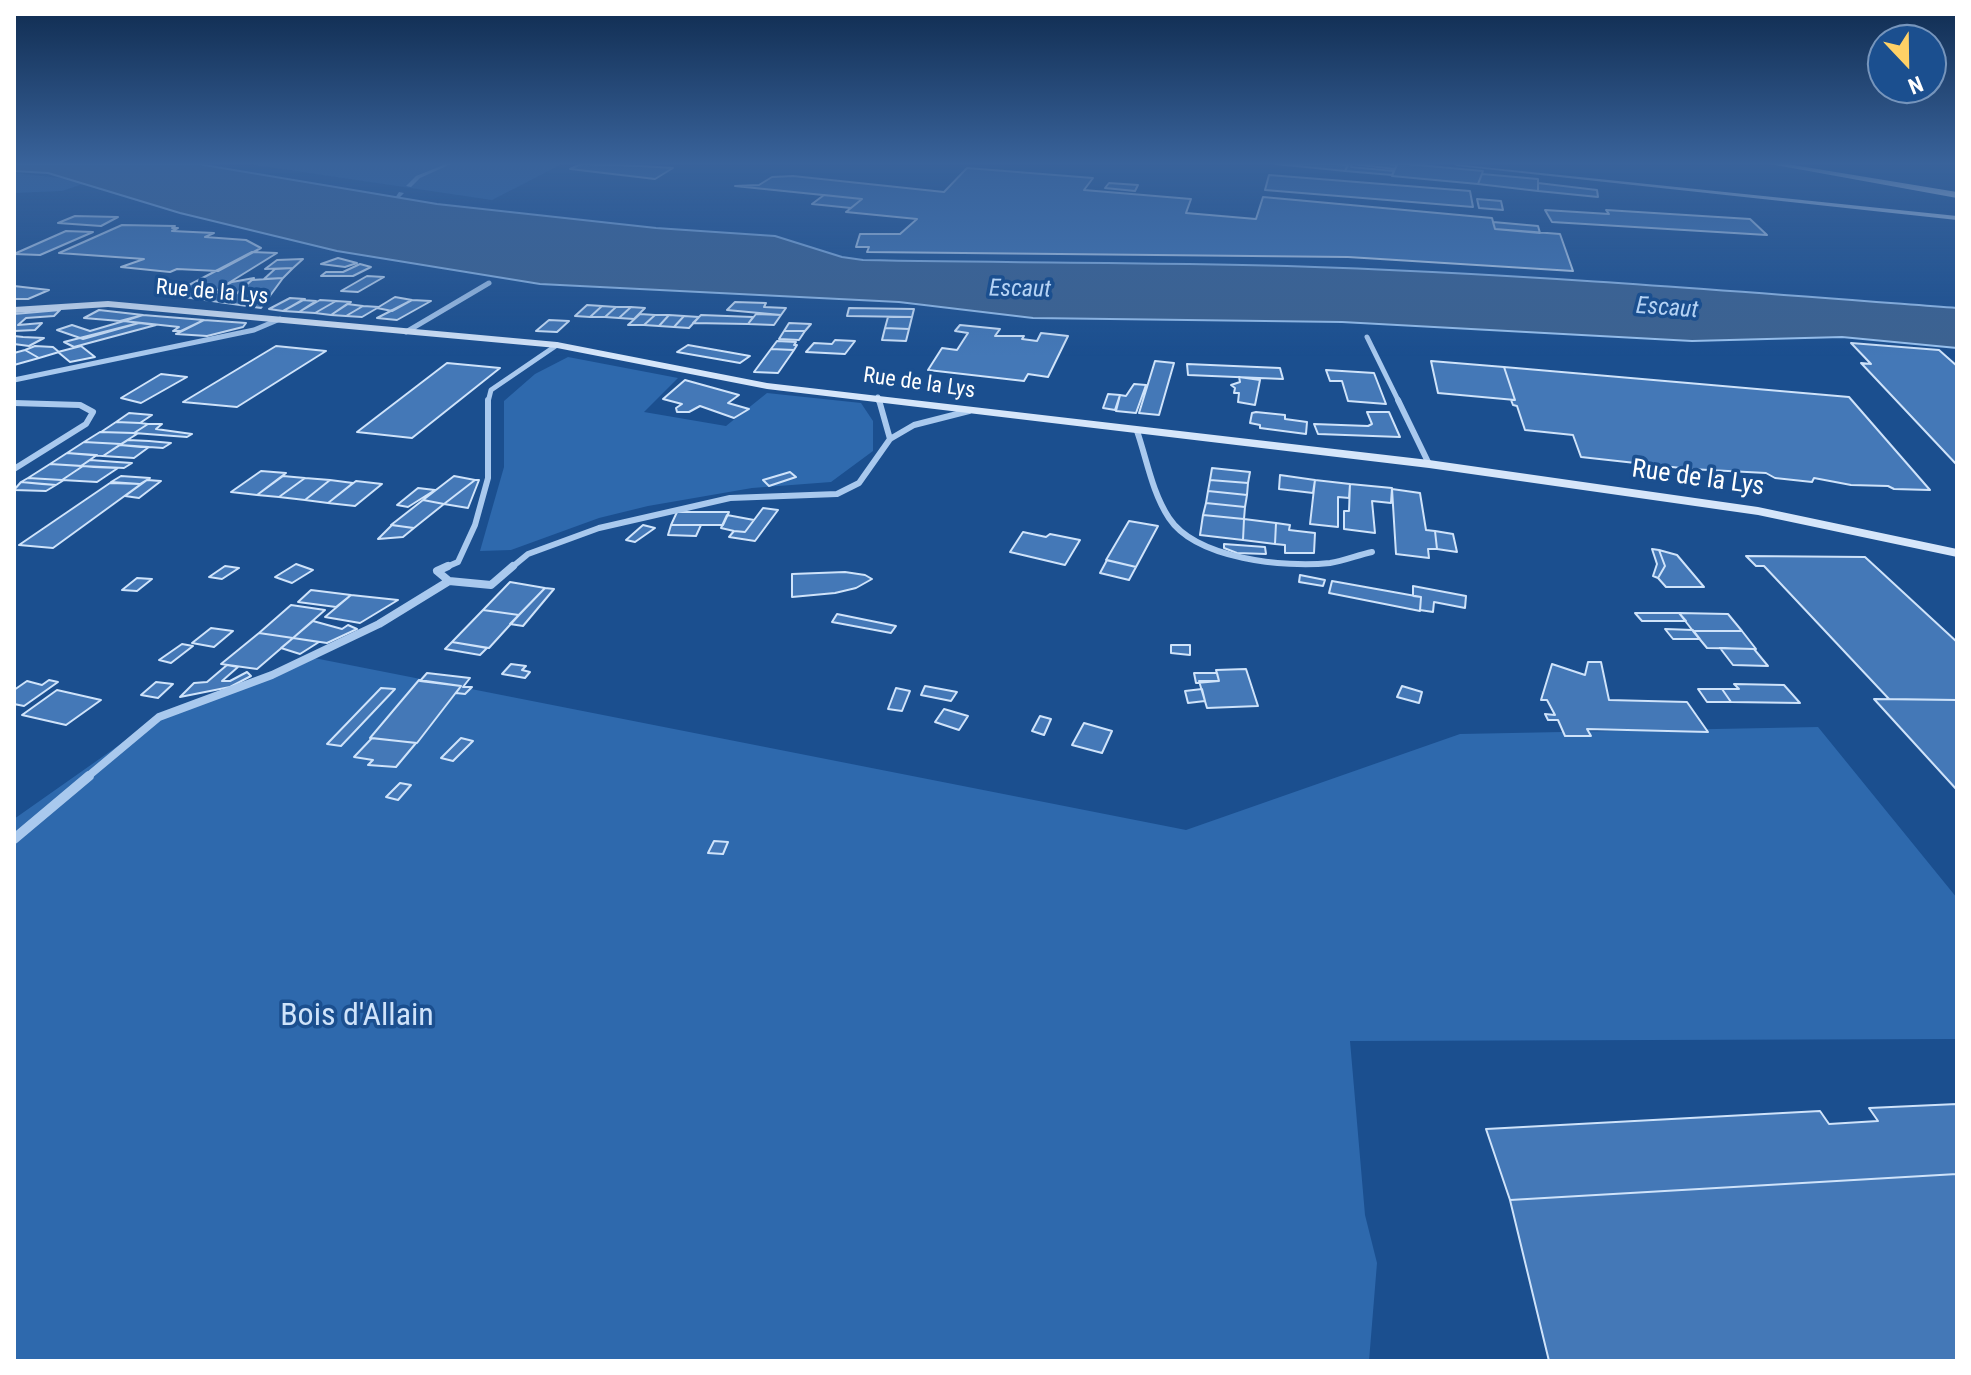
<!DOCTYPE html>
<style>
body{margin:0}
#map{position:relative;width:1971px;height:1375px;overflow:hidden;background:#1b4f8f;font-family:"Roboto Condensed",sans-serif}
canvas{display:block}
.frame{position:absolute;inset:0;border:16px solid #fff;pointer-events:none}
.north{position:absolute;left:1867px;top:24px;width:80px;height:80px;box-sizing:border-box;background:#1b4f8f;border:2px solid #7695bc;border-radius:50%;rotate:158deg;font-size:22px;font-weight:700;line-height:32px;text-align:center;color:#fff}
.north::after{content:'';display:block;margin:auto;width:28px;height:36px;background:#ffd166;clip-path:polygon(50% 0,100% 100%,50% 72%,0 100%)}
</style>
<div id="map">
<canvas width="1971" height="1375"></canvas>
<div class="frame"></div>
<div class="north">N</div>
</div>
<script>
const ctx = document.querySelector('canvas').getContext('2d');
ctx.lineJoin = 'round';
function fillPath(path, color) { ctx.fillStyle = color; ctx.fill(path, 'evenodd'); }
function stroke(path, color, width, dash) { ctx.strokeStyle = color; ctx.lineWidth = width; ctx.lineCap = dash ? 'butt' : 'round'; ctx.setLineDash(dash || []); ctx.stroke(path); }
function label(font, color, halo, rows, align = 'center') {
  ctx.font = font + ' "Roboto Condensed",sans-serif'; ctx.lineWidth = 7; ctx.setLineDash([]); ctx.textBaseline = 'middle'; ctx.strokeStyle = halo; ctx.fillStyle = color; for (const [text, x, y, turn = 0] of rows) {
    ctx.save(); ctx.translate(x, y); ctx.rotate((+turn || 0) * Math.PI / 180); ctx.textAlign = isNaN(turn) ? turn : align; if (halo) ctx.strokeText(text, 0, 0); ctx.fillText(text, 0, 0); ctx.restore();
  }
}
const green = new Path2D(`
 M248 164H562L492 200Z
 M14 173 70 179 83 184 62 191 14 193Z
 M568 357 678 378 644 412 726 426 767 393 861 403 873 421V451L831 482 752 488 648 506 599 518 511 550 480 551 504 467V401L535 374Z
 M309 657 1186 830 1460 734 1818 727 1957 898V1039L1350 1041 1365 1215 1377 1263 1369 1361H14V819L159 717Z`);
const water = new Path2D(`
 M14 164H198L437 204 656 228 775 236 842 257 863 260C1004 263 1145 262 1287 266 1511 273 1734 291 1957 308V348L1842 337 1692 341 1342 322 1033 318 899 302 540 284 337 251 180 213 48 173 14 171Z`);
const stream = new Path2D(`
 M446 164H451L420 178 411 187 406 186 416 176Z
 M399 192 404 193 399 198H395Z`);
const building = new Path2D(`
 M581 164 641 166 673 168 655 179 570 169Z
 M1276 164H1337L1348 165 1345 171Z
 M1337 164H1387L1397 165 1395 169 1352 164 1351 167 1394 171 1392 175 1345 171 1348 165Z
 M1407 164 1483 171 1478 184 1392 176 1397 164Z
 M967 168 1093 178 1084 190 1191 199 1186 213 1256 219 1263 197 1492 218 1495 229 1560 234 1573 271 1348 257 867 252 869 247H856L860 234H900L917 219 846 212 862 199 735 186 759 185 772 177 793 176 944 192Z
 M1482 174 1538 179V191L1478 184Z
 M1269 175 1470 191 1473 207 1265 190Z
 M1109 183 1138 185 1135 191 1105 188Z
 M1538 183 1597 190 1598 197 1538 191Z
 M824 195 862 199 851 208 812 204Z
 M1477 199 1501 201 1503 210 1479 208Z
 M1545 210 1609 214 1606 210 1750 219 1767 235 1552 222Z
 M75 216 118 217 101 226 58 223Z
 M1493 222 1538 226 1540 233 1495 229Z
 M122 225 175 226 172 228H178L172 231 214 233 205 237 246 240 261 248 218 271 177 269 170 272 121 267 144 259 59 253Z
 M66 231 93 232 40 255 14 254Z
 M252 252 277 253 214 292 235 295 252 280 283 278 261 308 170 295Z
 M338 258 357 263 345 267 321 264Z
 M303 259 293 268 265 269 277 260Z
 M360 264 371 267 353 276H321L326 272H343Z
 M293 268 283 278 264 279 275 269Z
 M367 276 384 277 358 292 341 291Z
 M254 278 235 295 214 292 232 282Z
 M14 286 49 290 28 299H14Z
 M395 297 412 300 392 311 377 308Z
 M290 298 305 299 283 311 269 309Z
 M302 300 316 301 299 312 283 311Z
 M320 300 336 301 315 313 299 312Z
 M412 300 431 301 397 320 377 318Z
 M336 301 351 302 331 315 315 313Z
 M735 302 766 303 764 307 786 308 781 315 727 310Z
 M347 304 363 306 346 316 331 315Z
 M587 305 602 306 590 317 575 316Z
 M363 306 379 307 362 317 346 316Z
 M602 306 616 307 605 317H590Z
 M616 307H631L619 318 605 317Z
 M631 307 645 308 634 319 619 318Z
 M849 308 914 309 912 317 847 316Z
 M60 310 54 316 26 318 18 325 42 323 35 330 14 331V314Z
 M99 310 143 315 120 321 84 318Z
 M640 314 655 315 644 325H628Z
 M756 314 781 315 774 325 748 324Z
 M143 315 204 320 181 331H173L179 327 124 321Z
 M655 315H669L659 326 644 325Z
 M669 315 684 316 674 327 659 326Z
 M701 315 753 317 748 324 693 323Z
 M684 316 699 317 689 328 674 327Z
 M888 317H912L909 329 885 328Z
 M204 320 246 323 243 327 207 336 176 334Z
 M549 320 569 321 557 332 536 331Z
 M124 321 139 323 83 339 57 330 72 325 90 331Z
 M139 323 156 325 74 347 64 342Z
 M789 323 811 324 805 331H784Z
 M960 325 1000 329 995 336H1024L1022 339 1037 341 1041 333 1068 336 1048 377 1028 374 1024 381 928 370 942 348 957 350 968 333 955 331Z
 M885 328 909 329 906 341 882 340Z
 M784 331H805L799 340 779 339Z
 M14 336 23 337 44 338 29 346 14 344Z
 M835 340 855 341 845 354 806 352 814 343 832 344Z
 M777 341 796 342 794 345H797L794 350 771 349Z
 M1851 343 1939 350 1957 366V465L1861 363 1871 364Z
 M688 345 750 356 740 363 677 352Z
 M35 346 53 347 59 352 39 358 25 350Z
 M81 346 95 357 70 362 58 352Z
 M276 346 326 351 237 407 183 402Z
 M771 349 794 350 778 373 754 372Z
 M25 350 39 358 14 365V353Z
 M1155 361 1174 363 1159 415 1139 413Z
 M1431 361 1504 367 1515 400 1438 393Z
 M447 363 500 368 412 438 357 432Z
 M1187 364 1280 368 1283 379 1188 375Z
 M1504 367 1849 397 1930 490 1894 489 1888 486 1851 485 1814 478 1812 482 1775 478 1766 473 1690 469 1581 457 1573 435 1525 430 1517 406 1513 405 1511 400H1515Z
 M1326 370 1374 373 1386 404 1348 401 1342 381H1330Z
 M161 374 187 377 141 403 121 398Z
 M1239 377 1260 380 1255 405 1238 402 1239 393H1234L1235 388 1231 385 1240 382Z
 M685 380 739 395 728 403 749 409 734 418 700 406 689 412H677L676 408 682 404 663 399Z
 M1134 384 1146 385 1136 413 1116 411 1120 395 1126 396Z
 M1108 394 1120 395 1115 410 1103 408Z
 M1256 412 1285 415V419L1307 422 1306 434 1260 428V425L1250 423 1252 413Z
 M1367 412H1389L1400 437 1318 434 1314 424 1368 426 1372 424Z
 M129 413 152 415 140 423 116 422Z
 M116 422 140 423 148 424 134 433 101 432Z
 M148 424H162L156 429 192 434 187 437 134 433Z
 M100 432 133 433 137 434 121 444 84 442Z
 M128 440 149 441 171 443 163 448 120 445Z
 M84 442 121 444 103 456 67 453Z
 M120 445 141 447H149L134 458 103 456Z
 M67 453 96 455H97L81 466 50 464Z
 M90 460 117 462 132 463 124 468 81 466Z
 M50 464 83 466 62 480 28 478Z
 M83 466 94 467 118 468 97 482 62 480Z
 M1212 468 1250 472 1248 483 1210 480Z
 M261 471 286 473 257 495 231 492Z
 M790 472 796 477 769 486 763 480Z
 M1280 475 1315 480 1313 493 1279 489Z
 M121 476 150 478 140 484 111 482Z
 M283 476 305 478 279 497 257 495Z
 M454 476 475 480 444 504 423 500Z
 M28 478 62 480H64L56 485 21 482Z
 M305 478 330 480 305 500 279 497Z
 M147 480 161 481 139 498 125 496Z
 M330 480 353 483 328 503 305 500Z
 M475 480H479L468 508 444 504Z
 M1210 480 1248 483 1247 495 1208 491Z
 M1315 480 1350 484 1349 498 1338 497V527L1310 524Z
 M356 481 382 484 355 506 328 503Z
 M21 482 42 484 56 485 46 491 14 490Z
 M110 483 141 484 53 548 19 545Z
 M1350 484 1392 488 1391 503 1372 501 1375 533 1344 529V511H1349Z
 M418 488 435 490 408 507 397 505Z
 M1392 489 1420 493 1426 530 1435 531 1437 549H1428L1429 558 1396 554Z
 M1208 491 1247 495 1245 507 1206 503Z
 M423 500 444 504 414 528 391 525Z
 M1206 503 1245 507 1244 519 1203 515Z
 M763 508 778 510 755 541 729 537 734 531 745 532Z
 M677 512H729L723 525H671Z
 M727 515 754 520 745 532 734 531 721 528Z
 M1203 515 1244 519 1243 540 1200 535Z
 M1244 519 1276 523 1275 544 1243 540Z
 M1129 521 1158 526 1136 567 1106 560Z
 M1276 523 1290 525 1289 530 1315 533 1314 553H1285V545L1275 544Z
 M392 525 413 528H414L403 537 378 539Z
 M643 525 655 528 635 542 626 540Z
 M671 525H701L696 536 668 535Z
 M1435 531 1453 534 1457 552 1437 549Z
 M1023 532 1046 537 1050 534 1080 540 1065 565 1010 552Z
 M1224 544 1265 547 1266 554 1237 553 1224 548Z
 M1652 549 1659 550 1665 566 1658 578 1653 576 1657 564Z
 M1659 550 1677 555 1704 587H1666L1658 578 1665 566Z
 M1746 556 1865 557 1957 642V700L1889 699 1764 566H1756Z
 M1107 560 1136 567 1129 580 1100 573Z
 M296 564 313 570 292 583 275 577Z
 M225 566 239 568 222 579 209 577Z
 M845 572 865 575 872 579 856 588 835 593 792 597V574Z
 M1300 575 1325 580 1323 586 1299 582Z
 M137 578 152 579 137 591 122 590Z
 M1332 581 1421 597 1420 611 1329 593Z
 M510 582 545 588 519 615 483 610Z
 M1413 586 1466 596 1465 608 1434 602 1433 612 1420 610 1421 597 1413 596Z
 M545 588 554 589 523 626 510 624Z
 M311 590 351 595 336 607 298 602Z
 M351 595 398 600 360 623 325 617Z
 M291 605 325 610 293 638 259 633Z
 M483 610 519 615 489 648 452 642Z
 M1635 613H1679L1686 621H1642Z
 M1679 613 1728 614 1742 631H1693Z
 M837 614 896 626 891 633 832 622Z
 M313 621 342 629 348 625 357 629 327 643 293 638Z
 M211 628 233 631 214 647 192 643Z
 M1665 629 1693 630 1700 639H1673Z
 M1693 631H1742L1756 649 1707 648Z
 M259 633 293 638 257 669 221 664Z
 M293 638 319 642 300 654 281 648Z
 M452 642 487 648 480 655 445 649Z
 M182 644 193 646 171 663 159 660Z
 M1171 645H1190V655L1171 653Z
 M1720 648 1754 649 1768 666 1733 665Z
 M1588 662H1601L1609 700 1687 702 1708 732 1587 729 1591 736H1565L1558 720H1548L1545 714 1555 715 1547 700H1541L1552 664 1585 675Z
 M511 664 526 666 522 670 530 672 525 678 502 674Z
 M227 665 238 667 222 681H230L247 672 251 676 230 687 180 697 194 683 207 682Z
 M1246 669 1258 706 1207 708 1199 681H1219L1216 670Z
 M427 673 470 678 463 687H472L465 694 456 693 461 686 420 681Z
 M1194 673H1217L1219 681 1196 683Z
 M49 680 58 682 24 706 14 704V690L27 681 42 685Z
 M419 680 461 686 417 743 370 738Z
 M156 682 173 684 158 698 141 695Z
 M1734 684 1784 685 1800 703 1731 702 1722 689H1739Z
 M925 686 957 692 951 701 921 695Z
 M1402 686 1422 692 1419 703 1397 697Z
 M381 688 395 689 341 746 327 744Z
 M896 688 910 691 902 711 888 709Z
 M1202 689 1205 701 1188 703 1185 691Z
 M1698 689H1722L1731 702H1707Z
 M57 690 101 700 66 725 22 715Z
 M1874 699 1957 700V790Z
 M944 709 968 716 959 730 935 722Z
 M1040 716 1051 719 1044 735 1032 731Z
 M1084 723 1112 731 1102 753 1072 745Z
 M372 738 416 743 396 767 368 765 373 760 354 757Z
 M461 738 473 741 453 761 441 758Z
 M400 783 411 785 398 800 386 797Z
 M714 841 728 842 723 854 708 853Z
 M1957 1104V1174L1510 1200 1486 1129 1820 1111 1829 1124 1878 1121 1869 1108Z
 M1957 1174V1361H1549L1510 1200Z`);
const minorFar3 = new Path2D(`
 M406 332 489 283
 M1367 337 1399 402
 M14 380 254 330 280 319
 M878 397 879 402
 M488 402 491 390 557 345`);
const minorFar2 = new Path2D(`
 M879 400 890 439
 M1398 400 1429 464
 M14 403 80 405 93 412 86 424 14 469
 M1137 431C1147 460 1152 492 1169 518 1196 559 1285 568 1330 563 1344 561 1358 555 1372 552
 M444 568 458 562 475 525 488 478V400
 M511 568 528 554 599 528 730 498 837 494 859 483 890 439 914 425 969 411`);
const minorFar1 = new Path2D(`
 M448 566 437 571 449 581
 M86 778 159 717 272 675 379 624 449 581 491 585 513 566`);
const minor = new Path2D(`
 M14 839 89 776`);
const secondary = new Path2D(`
 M1454 164 1957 216V220L1457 166Z
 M108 301 557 342 767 383 1429 460 1758 507 1957 549V557L1758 515 1429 468 767 389 557 348 108 307 14 313V307Z`);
const primary = new Path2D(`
 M1770 164H1787L1957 192V198Z`);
const farStreetnames = [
 ["Rue de la Lys",212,293,5],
 ["Rue de la Lys",919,384,8]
];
const farWaternames = [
 ["Escaut",1020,290,1],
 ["Escaut",1667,309,4]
];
const streetNames = [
 ["Rue de la Lys",1698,479,8]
];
const nearParknames = [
 ["Bois d'Allain",357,1017]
];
fillPath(green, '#2e69ad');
fillPath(water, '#3c6290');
stroke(water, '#9cc4f0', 2);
fillPath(stream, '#9cc4f0');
fillPath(building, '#4478b7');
stroke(building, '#cfe3fa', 2);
stroke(minorFar3, '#a9c9ee', 5);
stroke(minorFar2, '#a9c9ee', 6);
stroke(minorFar1, '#a9c9ee', 8);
stroke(minor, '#a9c9ee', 10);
fillPath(secondary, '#d6e6fa');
fillPath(primary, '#f0f6ff');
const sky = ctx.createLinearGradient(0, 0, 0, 356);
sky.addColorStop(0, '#0f2b4f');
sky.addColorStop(0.46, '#39639b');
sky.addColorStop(1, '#39639b00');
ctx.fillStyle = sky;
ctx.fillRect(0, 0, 1971, 356);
label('22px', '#fff', '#1b4f8f', farStreetnames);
label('italic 24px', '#b5d3f5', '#1b4f8f', farWaternames);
label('26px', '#fff', '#1b4f8f', streetNames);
label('32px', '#cfe3fa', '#1b4f8f', nearParknames);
</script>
